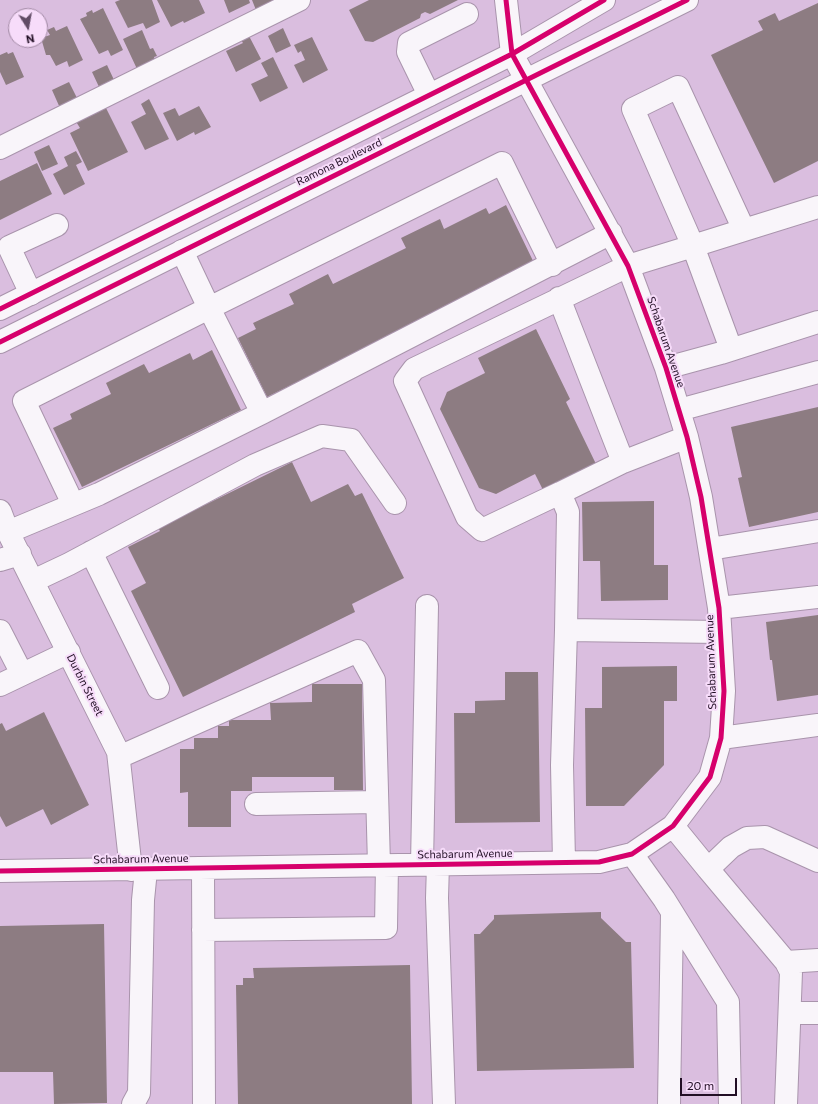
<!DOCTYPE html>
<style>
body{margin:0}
#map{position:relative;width:818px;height:1104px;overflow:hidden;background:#dabedf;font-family:Commissioner,sans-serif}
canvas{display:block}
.north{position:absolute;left:8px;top:8px;width:40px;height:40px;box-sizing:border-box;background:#f7dcfa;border:1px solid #a28aa5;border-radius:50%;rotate:169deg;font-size:11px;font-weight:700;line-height:16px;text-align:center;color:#220f25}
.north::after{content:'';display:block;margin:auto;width:14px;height:18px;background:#624c66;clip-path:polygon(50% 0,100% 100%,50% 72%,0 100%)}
.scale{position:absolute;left:680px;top:1078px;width:57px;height:18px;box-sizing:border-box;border:2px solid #220f25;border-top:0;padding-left:5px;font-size:12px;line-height:14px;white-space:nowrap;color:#220f25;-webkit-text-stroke:3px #f7dcfa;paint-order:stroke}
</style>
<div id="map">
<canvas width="818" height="1104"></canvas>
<div class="north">N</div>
<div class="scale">20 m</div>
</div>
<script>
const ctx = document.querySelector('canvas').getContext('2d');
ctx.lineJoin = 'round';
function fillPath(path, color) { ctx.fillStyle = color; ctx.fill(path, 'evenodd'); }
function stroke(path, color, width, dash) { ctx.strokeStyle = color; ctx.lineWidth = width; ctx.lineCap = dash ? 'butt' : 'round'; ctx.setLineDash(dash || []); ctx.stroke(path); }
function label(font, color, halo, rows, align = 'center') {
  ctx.font = font + ' Commissioner,sans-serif'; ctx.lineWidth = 4; ctx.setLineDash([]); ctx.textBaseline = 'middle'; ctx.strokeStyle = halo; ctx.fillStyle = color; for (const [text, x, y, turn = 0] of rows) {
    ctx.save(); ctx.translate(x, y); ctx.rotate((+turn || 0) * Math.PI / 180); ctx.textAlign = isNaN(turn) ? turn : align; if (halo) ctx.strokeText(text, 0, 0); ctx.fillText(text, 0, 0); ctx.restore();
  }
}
const building = new Path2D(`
 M120 0H152L160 22 146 29 143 23 128 28 115 2Z
 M157 0H199L205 13 184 23 183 21 171 27Z
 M224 0H249L250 3 229 13Z
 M252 0H273L274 3 256 10Z
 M369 0H458L430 14 425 12 421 14 420 18 373 42 365 41 349 10Z
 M818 3V161L774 183 711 55 763 30 758 21 775 13 779 21Z
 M103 8 123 50 111 56 108 50 99 54 80 19 87 16 86 13 92 10 93 13Z
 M67 26 83 60 69 67 67 61 56 66 50 55H46L41 38 50 35 47 30 54 27 56 31Z
 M283 28 291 46 276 53 268 36Z
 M142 30 150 49 153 48 157 56 154 57 155 60 137 69 123 39Z
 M249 36 261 59 236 72 226 51 243 43 241 40Z
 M312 37 328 70 303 83 294 65 305 60 301 51 298 53 294 45Z
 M7 52 8 54 13 52 24 77 6 85 0 72V55Z
 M273 57 288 88 260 102 251 84 268 76 261 63Z
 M107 65 115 82 100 89 92 72Z
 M69 82 78 100 60 108 52 90Z
 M149 99 169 139 145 150 131 122 146 114 141 104Z
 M105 106 128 152 88 171 70 133 80 128 75 120Z
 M199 106 211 127 195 135 194 132 177 141 163 113 175 108 179 116Z
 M49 145 58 164 42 171 34 152Z
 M76 151 82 162 76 165 85 184 64 195 53 174 68 166 64 157Z
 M37 163 52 194 0 220V181Z
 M506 205 535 265 267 397 238 338 256 329 253 323 294 304 289 294 328 274 333 284 406 248 401 238 440 219 444 229 486 208 489 214Z
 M536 329 570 399 566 402 596 464 543 490 535 474 496 494 479 488 440 409 447 392 485 373 478 358Z
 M212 350 241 410 82 487 53 428 72 419 70 414 111 394 106 383 144 364 149 373 190 353 193 360Z
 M818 407V512L749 527 738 478 742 477 731 427Z
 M292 462 311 502 348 484 355 496 362 493 404 578 352 604 355 612 183 697 131 591 146 583 128 547 160 531 158 528Z
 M654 501V565H668V600L601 601 600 561H583L582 502Z
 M818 615V695L777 701 772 660H770L766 622Z
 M677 666V701H664V765L624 806H586L585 708H602V667Z
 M505 672H538L540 822 455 823 454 713H475V701L505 700Z
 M312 684H362L363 790H334V777H252V791H231V827H188V792L180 793V749H194V738H218V726H229V720H271L270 703 312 702Z
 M44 712 89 805 51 825 43 809 6 827 0 816V724L2 723 6 731Z
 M601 912V918L626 942H631L634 1068 477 1071 474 934H480L494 919V915Z
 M104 924 107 1103 54 1104 53 1072H0V926Z
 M410 965 412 1104H238L236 985H243V978H254L253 968Z`);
const minor = new Path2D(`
 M429 95 408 52 409 43 467 14
 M0 148 299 0
 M182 251 209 308 502 163 552 265
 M31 294 9 247 57 225
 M559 298 623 462 560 493
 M731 349 693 246 744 230
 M666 368 721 353 818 322
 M679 410 818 372
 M623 462 687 437
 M73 504 24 401 209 308 262 413
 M0 511 8 532 118 752 131 870
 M8 532 99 494 262 413 611 233
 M710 549 818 531
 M91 552 158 688
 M0 560 20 554
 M33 581 69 564 255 465 322 436 351 440 395 503
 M719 608 818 597
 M566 630 568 512 560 493 482 530 467 517 405 381 414 369 628 266 693 246 633 109 678 87 744 230 818 207
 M0 631 22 674
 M0 685 69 652
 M721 738 818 725
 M119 757 358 651 374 680 379 865
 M256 804 377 802
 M673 826 708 869 731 847 747 838 765 837 818 861
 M632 854 664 899 728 1002 730 1104
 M564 862 562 765 566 630 720 632
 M422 864 427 606
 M438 864 437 898 444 1104
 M203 869 204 1104
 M708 869 786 962 791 972 786 1104
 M0 871 599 862 632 854 673 826 710 777 721 738 724 691 719 608 701 497 687 437 666 368 628 266 512 54 506 0
 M203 930 386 928 387 865
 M786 962 818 960
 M790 1013H818
 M133 1104 139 1093 143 900 146 870
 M669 1104 672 913`);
const major = new Path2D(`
 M0 309 512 54 604 0
 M0 342 687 0`);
const cycleway = new Path2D(`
 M0 309 512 54 604 0
 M0 342 687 0
 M0 871 599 862 632 854 673 826 710 777 721 738 724 691 719 608 701 497 687 437 666 368 628 266 512 54 506 0`);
const streetNames = [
 ["Ramona Boulevard",339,162,-26],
 ["Schabarum Avenue",666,342,71],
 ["Schabarum Avenue",711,662,-92],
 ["Durbin Street",85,685,63],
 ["Schabarum Avenue",465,854,-1],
 ["Schabarum Avenue",141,859,-1]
];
fillPath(building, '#8d7c82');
stroke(minor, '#a994ac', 24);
stroke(major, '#a994ac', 24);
stroke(minor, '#f9f5fa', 22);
stroke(major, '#f9f5fa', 22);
stroke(cycleway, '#d6006c', 5);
label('11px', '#220f25', '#f7dcfa', streetNames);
</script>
